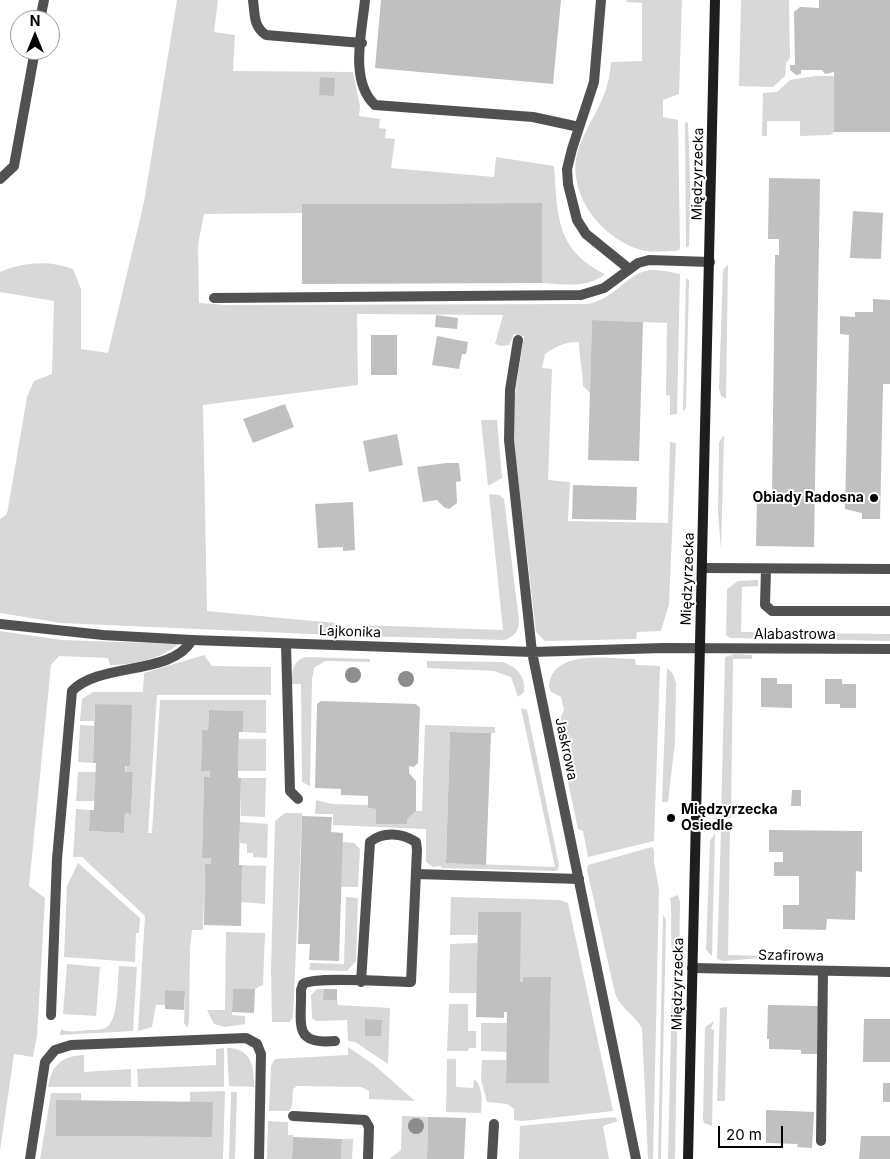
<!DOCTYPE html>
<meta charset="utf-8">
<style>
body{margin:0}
#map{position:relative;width:890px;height:1159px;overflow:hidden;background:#fff;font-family:Inter,sans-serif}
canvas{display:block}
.north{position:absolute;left:10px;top:10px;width:50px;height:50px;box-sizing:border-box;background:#fff;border:1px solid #999;border-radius:50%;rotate:0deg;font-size:14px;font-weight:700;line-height:20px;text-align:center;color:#000}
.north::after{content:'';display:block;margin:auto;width:18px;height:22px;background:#000;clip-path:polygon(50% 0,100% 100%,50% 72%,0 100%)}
.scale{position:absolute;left:718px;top:1126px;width:65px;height:22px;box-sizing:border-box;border:2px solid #000;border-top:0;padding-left:6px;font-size:15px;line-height:18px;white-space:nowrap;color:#000;-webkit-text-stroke:4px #fff;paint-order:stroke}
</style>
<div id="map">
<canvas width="890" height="1159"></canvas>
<div class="north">N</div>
<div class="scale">20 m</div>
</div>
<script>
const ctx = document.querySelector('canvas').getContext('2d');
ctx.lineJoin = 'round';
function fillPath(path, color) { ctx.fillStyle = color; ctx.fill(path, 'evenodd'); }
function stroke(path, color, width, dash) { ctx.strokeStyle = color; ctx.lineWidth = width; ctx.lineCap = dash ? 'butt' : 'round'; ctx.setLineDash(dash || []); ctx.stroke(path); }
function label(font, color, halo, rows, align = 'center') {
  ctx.font = font + ' Inter,sans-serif'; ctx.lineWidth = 4; ctx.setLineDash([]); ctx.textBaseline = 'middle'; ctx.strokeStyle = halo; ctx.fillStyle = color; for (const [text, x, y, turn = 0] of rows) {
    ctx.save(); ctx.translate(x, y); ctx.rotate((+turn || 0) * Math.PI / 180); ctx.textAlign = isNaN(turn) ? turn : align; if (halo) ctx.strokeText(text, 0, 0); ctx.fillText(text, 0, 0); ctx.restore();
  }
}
const green = new Path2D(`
 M177 0H218L214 32 235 35 233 71 353 72 360 106 359 116 380 119 379 128 386 129 385 138 395 139 391 168 494 177 496 157 554 166C558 216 555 249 605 274 587 289 564 284 542 283L541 203 302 204V213L204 214 198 245 199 303 225 305 587 304C613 300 623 278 645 271 656 268 669 272 680 274L677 414 670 415V396L666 395 667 323 592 320 590 393 583 386C583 371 579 358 579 342 564 342 557 346 545 354L542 368 552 369 548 480 570 482 568 521 668 523 670 442 676 443 669 604 661 631 637 632 636 639 545 641 536 632 514 442V401L524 336 514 334 509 345 501 346 495 344 503 315 357 314 358 385 203 405 207 611 335 623V635L61 623 0 613V519L7 514 27 397 34 381 52 374 54 301 0 292V272C23 262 50 260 73 269L81 289V349L108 353 144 202Z
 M627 0H682L679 94 663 100V117L678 120 680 249 676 251C664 251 649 253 638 249 600 236 568 195 577 154 582 134 598 112 605 92 609 82 610 71 611 62L642 61V3L626 2Z
 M741 0H789L790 58 786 63 785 76 773 87 739 86Z
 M815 76H834V132L830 135 800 136V121H767V136H762L763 93 777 92 790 80Z
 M685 122 688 123C690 164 691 205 689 246L686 248Z
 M728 264 726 399 721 396 719 388 723 270Z
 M686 278 689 280 686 408 683 411Z
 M481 420H497L502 478 488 486Z
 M724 435 721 550 718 512 719 448V442Z
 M489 494 499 495 504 499 519 620C519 631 515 636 505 640L363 636 361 625 503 630Z
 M758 580V586L742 587 741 632 890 634V641L730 638 726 635 727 589 738 581Z
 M0 631 62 640 178 644C162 659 132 665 110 665L108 658 59 656 51 665 29 886 45 898 37 1036 33 1057 14 1054 0 1151Z
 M735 654 752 655V659H733L731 818 721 817 725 657Z
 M204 655 212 666 271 667V695H157L148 833H152L160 700H266V733L243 732V711L209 710 208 730H202L201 770 210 771V777H204L202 858H211V864H205L203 930H192L190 948 189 1022 187 1028 184 1023 185 991 166 990 165 1005H156L152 1027 138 1031 145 916 82 857H73L76 809 90 810 89 831 124 833 125 813H131L133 772H125L132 706 95 704 94 721H80L82 699 93 692H143L144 673Z
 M305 657 370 659V662L325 661 314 668 312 679 310 786 302 782 301 684H292C292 671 292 662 305 657Z
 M635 659 636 665 660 666 654 841 588 857 583 831 578 829 558 735 559 721 564 710 561 697 551 692C548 687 549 682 551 677 563 650 611 659 635 659Z
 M427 661 502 662C516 666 526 676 524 692L518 697 511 677 494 671 427 668Z
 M667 668 673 674 676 683 675 742 668 802H662Z
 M521 708 527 710 559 865 557 871 441 868V866L433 867 426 862V829L333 825V814H315L316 800 332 804 368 805V808L376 809 377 824H407V819L415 811H422L425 725 495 727V733L450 732 446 863 555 867Z
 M80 725 94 726 93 763 78 762Z
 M239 739H266V771H238Z
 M78 772H96L95 801H76Z
 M241 778H266L265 817 241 816Z
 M285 813H302L293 1017 290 1022H272L271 969 275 821Z
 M240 822 268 824 267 858 253 857V853H247V844L240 843Z
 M730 829 728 955 766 956 762 958 723 961 717 959 721 831Z
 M715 833 712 956 706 950 710 841Z
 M342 842 354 843 360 849 358 887H341Z
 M652 847 654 850V861L659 889 653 1159H648L642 1029C635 1014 620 1009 615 993L587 870 588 865Z
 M78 863 140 918 139 933H136L135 962 64 957 67 886Z
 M242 865 266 866 265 904 241 902Z
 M678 895 680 902 679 966C666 953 674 917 670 898Z
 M346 897 358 898 356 961 347 971 309 970 310 963 344 964Z
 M451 897 560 900 568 903 613 1111 523 1121 514 1120V1109L507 1104 487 1102 481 1079 482 1060H506V1083H549L551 977H523V982H520V912H478L477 935H450Z
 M663 914 666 920 661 1159H658Z
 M226 932 265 933 263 985 255 989H233L232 1015 245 1016V1024L225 1027 214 1024 207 1010H225Z
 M477 943V993H449L450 944Z
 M67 964 100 967 96 1016 63 1014Z
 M119 966 137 967 133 1031 60 1035 61 1029C68 1033 79 1031 88 1030 93 1030 102 1030 107 1027 119 1018 117 981 119 966Z
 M678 977 675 1159H668L672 986 673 980Z
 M317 989H324V1000H337L338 1005 390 1008 388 1064 355 1042 348 1041 347 1020 316 1021 312 1018 311 995Z
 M449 1004H468V1031H476V1048H469L468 1051H447Z
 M727 1007 725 1101H717L720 1008Z
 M714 1021 711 1029 714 1030 712 1126 704 1123 703 1119 705 1027Z
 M481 1023H507V1052L481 1051Z
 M348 1047 373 1064 415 1101 369 1099V1091L361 1087 297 1086 293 1089 292 1106 289 1111H269L271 1066 275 1059 348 1055Z
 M224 1048V1087H138L137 1069 216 1065V1049Z
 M227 1048C252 1048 254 1067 254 1087L229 1086Z
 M84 1055V1072L131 1069V1087H48C52 1065 61 1056 84 1055Z
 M447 1059H456V1087L473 1088 474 1079C483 1085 482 1103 481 1113L446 1112Z
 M225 1091 223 1159H40L51 1093H81V1101L56 1100V1136L211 1137 213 1102H190V1092Z
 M231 1092H237L235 1159H229Z
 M402 1116 428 1117 427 1159H389L401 1150Z
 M615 1117 618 1121 603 1126 609 1159H519L520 1126Z
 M268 1121 288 1122V1135H293L292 1159H267Z
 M342 1139H353L352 1159H341Z`);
const building = new Path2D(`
 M381 0H561L553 84 375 68Z
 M819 0H890V132H834V72L825 74 822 70H801V74L796 75 790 70V65H795L794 12 800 7 819 8Z
 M320 77 335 78 334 96 319 95Z
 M769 178 820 179 814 547 756 546 757 495 772 496 775 255H779V239H768Z
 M542 203V283L302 284V204Z
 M853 211 883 213 881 259 850 258Z
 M873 299 890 300V384H883L880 519H862V513L845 509 849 335 840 334V316L855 317V312H873Z
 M436 315 458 318 457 329 435 327Z
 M592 320 643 322 639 461 588 460Z
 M371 335H397V375H371Z
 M437 336 468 342 466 354H462L459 369 432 365Z
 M285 404 294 427 253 443 243 419Z
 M397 434 403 465 369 472 363 441Z
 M446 463H459L461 481 456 482 457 503 449 509 444 507 437 500 423 502 417 467Z
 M573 485 637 487 636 520 572 519Z
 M353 502 355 550 343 551V547L318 548 315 504Z
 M761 678H777V684H792V708L761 707Z
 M825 679H842V684H856V708H840V704H825Z
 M321 701 416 704 420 708 418 763 414 767 409 766V773L416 781V811L407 819V824H376V809L368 808V796L341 795V789L315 788 317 704Z
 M95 704 132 705 130 766H125V772H133L131 814 125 813 124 833 89 831 90 810H94V806L96 763H93Z
 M209 710 243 711V732H239L238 774V778H241L239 865H242L241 926 204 925 205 864H211V858H202L204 777H210V771H201L202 730H208Z
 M450 732 491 733 486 865 446 863Z
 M792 790H801V806H791Z
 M302 816 332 817 331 832 343 833 339 961 309 960 310 944H298Z
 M769 830 862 831V872L856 871 855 920 827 919 826 930 783 929V905H799V876H774V862H783V852H769Z
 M478 912H521L520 982H523V977H551L549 1083H506L507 1012H504V1018L476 1017Z
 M233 989H255L254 1013 232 1012Z
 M324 989H337V1000H323Z
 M165 990 185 991 184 1010 165 1009Z
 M768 1005 818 1006 817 1054H801V1050L769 1049V1039H767Z
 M365 1019 382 1020 381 1036H365Z
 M864 1019H890V1062H863Z
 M883 1083H890V1102H883Z
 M56 1100 213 1102 212 1137 56 1136Z
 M766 1110 814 1112 812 1148 797 1147 798 1144 766 1143Z
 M428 1117 466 1118 464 1159H427Z
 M861 1136H890V1159H859Z
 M293 1137 342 1139 341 1159H292Z`);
const lane = new Path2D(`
 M253 0C255 14 253 26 266 35L362 43
 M365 0C362 32 349 81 375 105L533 117 579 127
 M601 0 594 82 572 149 567 169 568 184 577 220 586 234 628 268
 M40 20 44 0
 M0 179 14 166 35 50
 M214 298 581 295 604 288 638 263 649 260 710 262
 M703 568 890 569
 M766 569 765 605 772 611H890
 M286 644 290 791 298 799
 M416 874 579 879
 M51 1015 57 859 72 691C99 662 172 676 192 640
 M335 1041C292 1045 302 1024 301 990L303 984C316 976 391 982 411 982L417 850 416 842C402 833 383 831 370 842L361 982
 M293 1116 365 1120 369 1127 368 1159
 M821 1141 823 971
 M30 1159 45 1062 55 1050 71 1045 246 1038 257 1044 261 1054 259 1159
 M492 1159 494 1124`);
const street = new Path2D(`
 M518 340 510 390 509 440 532 652 636 1159
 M0 624 103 635 192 640 532 652 663 648 890 649
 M692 968 890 972`);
const secondary = new Path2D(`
 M688 1159 715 0`);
const trees = [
 [353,675],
 [406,679],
 [416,1126]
];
const markers = [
 [874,498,5,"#000"],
 [671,818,5,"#000"]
];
const streetNames = [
 ["Międzyrzecka",698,174,-89],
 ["Międzyrzecka",688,579,-88],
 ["Lajkonika",350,632,2],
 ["Alabastrowa",795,635],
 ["Jaskrowa",566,749,78],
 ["Szafirowa",791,956,1],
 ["Międzyrzecka",678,984,-89]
];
const poiNames = [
 ["Obiady Radosna",864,498],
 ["Międzyrzecka",681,810,"left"],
 ["Osiedle",681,826,"left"]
];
fillPath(green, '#d8d8d8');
fillPath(building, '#c0c0c0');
stroke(lane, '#515151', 10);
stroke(street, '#515151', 10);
stroke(secondary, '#1e1e1e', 10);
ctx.fillStyle = '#8d8d8d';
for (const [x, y] of trees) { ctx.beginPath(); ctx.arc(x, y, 8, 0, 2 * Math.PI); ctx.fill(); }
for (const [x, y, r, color] of markers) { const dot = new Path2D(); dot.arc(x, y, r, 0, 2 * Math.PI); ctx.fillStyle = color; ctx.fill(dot); stroke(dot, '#fff', 2); }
label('14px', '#000', '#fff', streetNames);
label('bold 14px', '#000', '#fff', poiNames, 'right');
</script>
